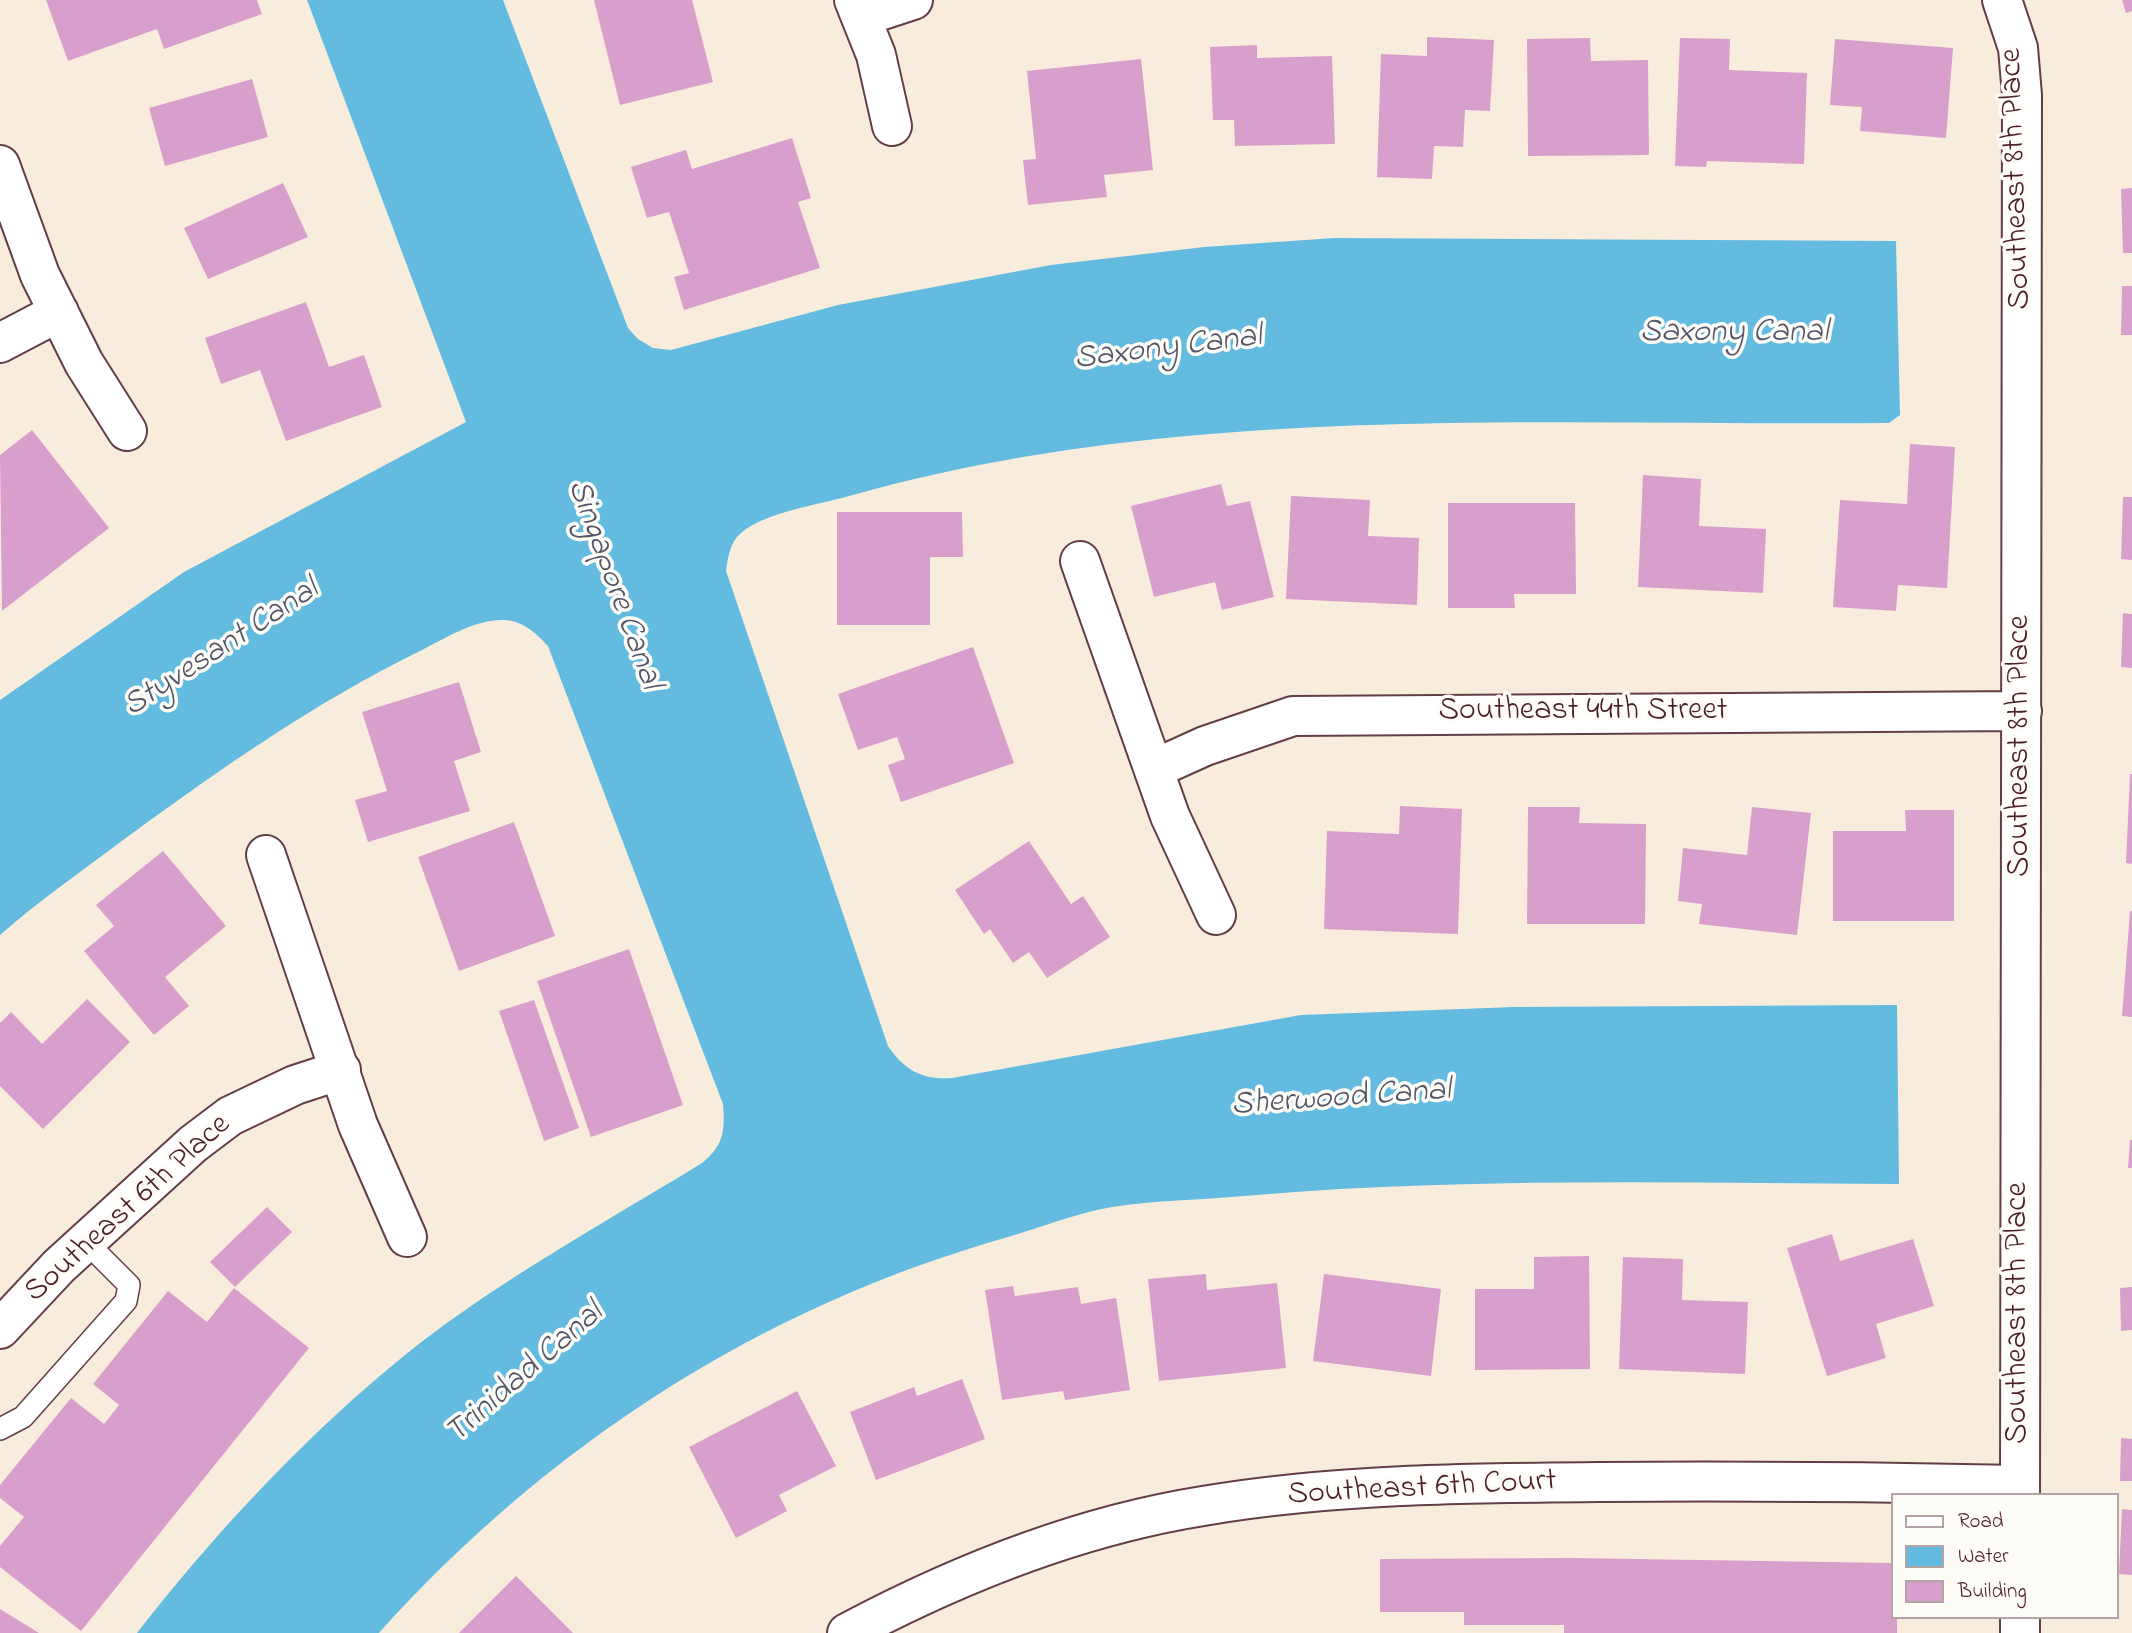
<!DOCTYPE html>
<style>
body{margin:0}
#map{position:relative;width:2132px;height:1633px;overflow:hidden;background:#f8eddc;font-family:"Indie Flower",sans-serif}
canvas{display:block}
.legend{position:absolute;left:1891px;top:1493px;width:228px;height:126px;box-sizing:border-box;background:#fdfcf7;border:2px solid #b5a4a5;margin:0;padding:9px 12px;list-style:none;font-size:21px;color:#4a1f2b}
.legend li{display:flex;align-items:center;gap:14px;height:35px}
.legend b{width:35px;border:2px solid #b5a4a5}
</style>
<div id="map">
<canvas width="2132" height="1633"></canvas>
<ul class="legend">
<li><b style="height:9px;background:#fff"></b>Road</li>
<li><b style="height:19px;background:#63bbe0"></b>Water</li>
<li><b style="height:19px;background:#d99fcc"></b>Building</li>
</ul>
</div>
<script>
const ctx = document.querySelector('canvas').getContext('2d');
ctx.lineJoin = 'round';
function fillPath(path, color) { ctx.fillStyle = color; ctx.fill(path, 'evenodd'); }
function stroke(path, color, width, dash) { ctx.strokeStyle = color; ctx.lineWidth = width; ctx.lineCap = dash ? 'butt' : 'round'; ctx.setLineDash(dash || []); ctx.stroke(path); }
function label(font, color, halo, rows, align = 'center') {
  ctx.font = font + ' "Indie Flower",sans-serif'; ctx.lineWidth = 7; ctx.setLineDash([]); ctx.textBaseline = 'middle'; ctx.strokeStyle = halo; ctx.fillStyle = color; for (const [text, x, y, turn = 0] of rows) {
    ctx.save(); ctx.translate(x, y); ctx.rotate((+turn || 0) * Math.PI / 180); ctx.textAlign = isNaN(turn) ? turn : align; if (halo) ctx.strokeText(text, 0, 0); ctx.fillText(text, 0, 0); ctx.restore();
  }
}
const water = new Path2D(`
 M307 0H503L628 328 638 339 653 348 671 350 838 305 1051 265 1204 247 1334 238 1896 241 1900 415 1889 423C1545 426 1183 401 849 496 818 505 765 512 741 533 730 542 728 557 726 571L888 1046C905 1071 923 1080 952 1078L1301 1015 1514 1007 1897 1005 1899 1184C1681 1183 1462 1177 1244 1196 1201 1200 1155 1200 1112 1207 1077 1213 1042 1227 1008 1237 761 1307 550 1443 379 1633H137C212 1537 294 1448 388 1369 483 1289 596 1228 702 1163 724 1145 725 1131 723 1104L548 646C535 632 523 621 504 620 475 619 444 639 420 651 316 702 223 767 130 835 86 868 41 899 0 935V700L184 572 466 422Z`);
const building = new Path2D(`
 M46 0H257L262 14 164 49 157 29 68 61Z
 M594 0H692L713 82 620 105Z
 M2122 0H2132V11L2126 13Z
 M1427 37 1494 40 1490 111 1465 110 1463 147 1434 146 1432 179 1377 177 1381 54 1427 56Z
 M1590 38 1591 61 1648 60 1649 155 1528 156 1527 39Z
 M1680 38 1730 39 1729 70 1807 73 1804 164 1707 161 1706 167 1675 166Z
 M1835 39 1953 48 1946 138 1860 131 1862 107 1830 105Z
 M1257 45V58L1332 56 1335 144 1235 146 1234 120H1213L1210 47Z
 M1141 59 1153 170 1104 175 1107 197 1028 205 1023 160 1036 159 1027 71Z
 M252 79 268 137 165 166 149 108Z
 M792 138 811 198 798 202 820 268 684 310 674 277 689 273 669 212 647 218 631 167 686 150 692 169Z
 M283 183 308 237 208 279 184 228Z
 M2132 188V253H2123L2121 189Z
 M2122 286H2132V335H2121Z
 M306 302 329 367 364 355 382 407 286 441 260 370 221 384 205 338Z
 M32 430 109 528 2 611 0 455Z
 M1910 444 1955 447 1947 588 1898 585 1896 611 1833 607 1840 500 1907 504Z
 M1643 475 1701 479 1699 526 1766 529 1763 593 1638 587Z
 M1221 484 1227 506 1250 501 1274 597 1222 610 1215 582 1154 597 1131 506Z
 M1291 496 1370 500 1368 536 1419 538 1417 605 1286 599Z
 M2123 497H2132V560L2121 559Z
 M1448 503H1575L1576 594H1514L1515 608H1448Z
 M837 512H962L963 557H930V625H837Z
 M2123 613 2132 614V668L2121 667Z
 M973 647 1014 763 901 802 888 765 905 759 897 737 858 750 838 694Z
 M459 682 481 752 454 761 470 811 368 842 355 800 387 791 362 712Z
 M2130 774H2132V864L2126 863Z
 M1400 806 1462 809 1458 934 1324 929 1327 831 1399 834Z
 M1528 807H1580L1579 823 1646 824 1645 924H1527Z
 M1752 807 1811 813 1797 935 1699 924 1702 904 1678 901 1683 848 1747 855Z
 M1905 810H1954V921H1833V831H1906Z
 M514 822 555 936 459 971 418 857Z
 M1029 841 1071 904 1083 896 1110 937 1047 978 1029 952 1013 963 990 929 984 934 955 890Z
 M163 851 226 926 165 977 189 1006 154 1035 84 951 114 926 96 905Z
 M2130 911H2132V1017L2122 1016Z
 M629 949 683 1105 591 1137 537 981Z
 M87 999 130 1042 43 1129 0 1086V1023L11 1012 42 1044Z
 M534 1000 579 1128 544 1141 499 1011Z
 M2130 1140H2132V1168H2128Z
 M267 1207 292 1232 235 1287 210 1262Z
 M1832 1234 1840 1261 1913 1239 1934 1306 1876 1324 1886 1358 1827 1376 1787 1248Z
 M1589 1256 1590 1369 1475 1370V1289H1534V1257Z
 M1623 1257 1683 1259 1682 1300 1748 1302 1745 1374 1619 1369Z
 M1206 1274 1207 1290 1277 1283 1286 1368 1159 1381 1148 1279Z
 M1324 1274 1441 1289 1431 1376 1313 1361Z
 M1013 1286 1015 1296 1078 1287 1081 1304 1116 1298 1130 1390 1065 1400 1063 1391 1002 1400 985 1290Z
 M2132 1287V1330L2121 1331 2120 1288Z
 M234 1288 309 1348 81 1631 0 1567V1546L24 1517 0 1498V1485L71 1398 104 1424 119 1405 93 1384 168 1291 207 1322Z
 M962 1379 985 1439 876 1480 850 1412 914 1387 917 1396Z
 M797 1391 836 1466 779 1495 787 1511 736 1538 689 1447Z
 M2121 1438 2132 1439V1481H2120Z
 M2122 1509 2132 1510V1575L2119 1574Z
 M1571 1558 1892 1563V1617H1897V1633H1564V1625H1464V1612H1380V1559Z
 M516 1576 573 1633H459Z
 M0 1609 39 1633H0Z`);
const service = new Path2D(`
 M0 1429 23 1417 126 1301 129 1285 86 1242`);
const minor = new Path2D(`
 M854 0 876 55 892 126
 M2002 0 2018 48 2022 95 2020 1495
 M861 17 913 0
 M0 165 40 275 84 363 127 431
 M0 343 59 312
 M1080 561 1170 816 1216 915
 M1154 769 1205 746 1293 716 2022 711
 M266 855 358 1125 407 1237
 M0 1329 59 1266 193 1144 230 1116 295 1085 341 1070
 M847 1633C958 1574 1078 1526 1203 1506 1333 1484 1467 1483 1599 1482 1739 1481 1880 1482 2020 1485
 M2020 1633V1617`);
const streetNames = [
 ["Southeast 8th Place",2018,179,-92],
 ["Southeast 44th Street",1583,713],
 ["Southeast 8th Place",2022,746,-90],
 ["Southeast 6th Place",129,1210,-42],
 ["Southeast 8th Place",2020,1313,-90],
 ["Southeast 6th Court",1422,1490,-3]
];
const waterNames = [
 ["Saxony Canal",1734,335],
 ["Saxony Canal",1168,350,-7],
 ["Singapore Canal",612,585,70],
 ["Styvesant Canal",222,650,-33],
 ["Sherwood Canal",1341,1100,-4],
 ["Trinidad Canal",526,1375,-41]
];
fillPath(water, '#63bbe0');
fillPath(building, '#d99fcc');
stroke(service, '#643e46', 24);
stroke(minor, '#643e46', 42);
stroke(service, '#fff', 21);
stroke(minor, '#fff', 38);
label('32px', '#4a1f2b', '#fdfcf7', streetNames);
label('italic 33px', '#53566a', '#fdfcf7', waterNames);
</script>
